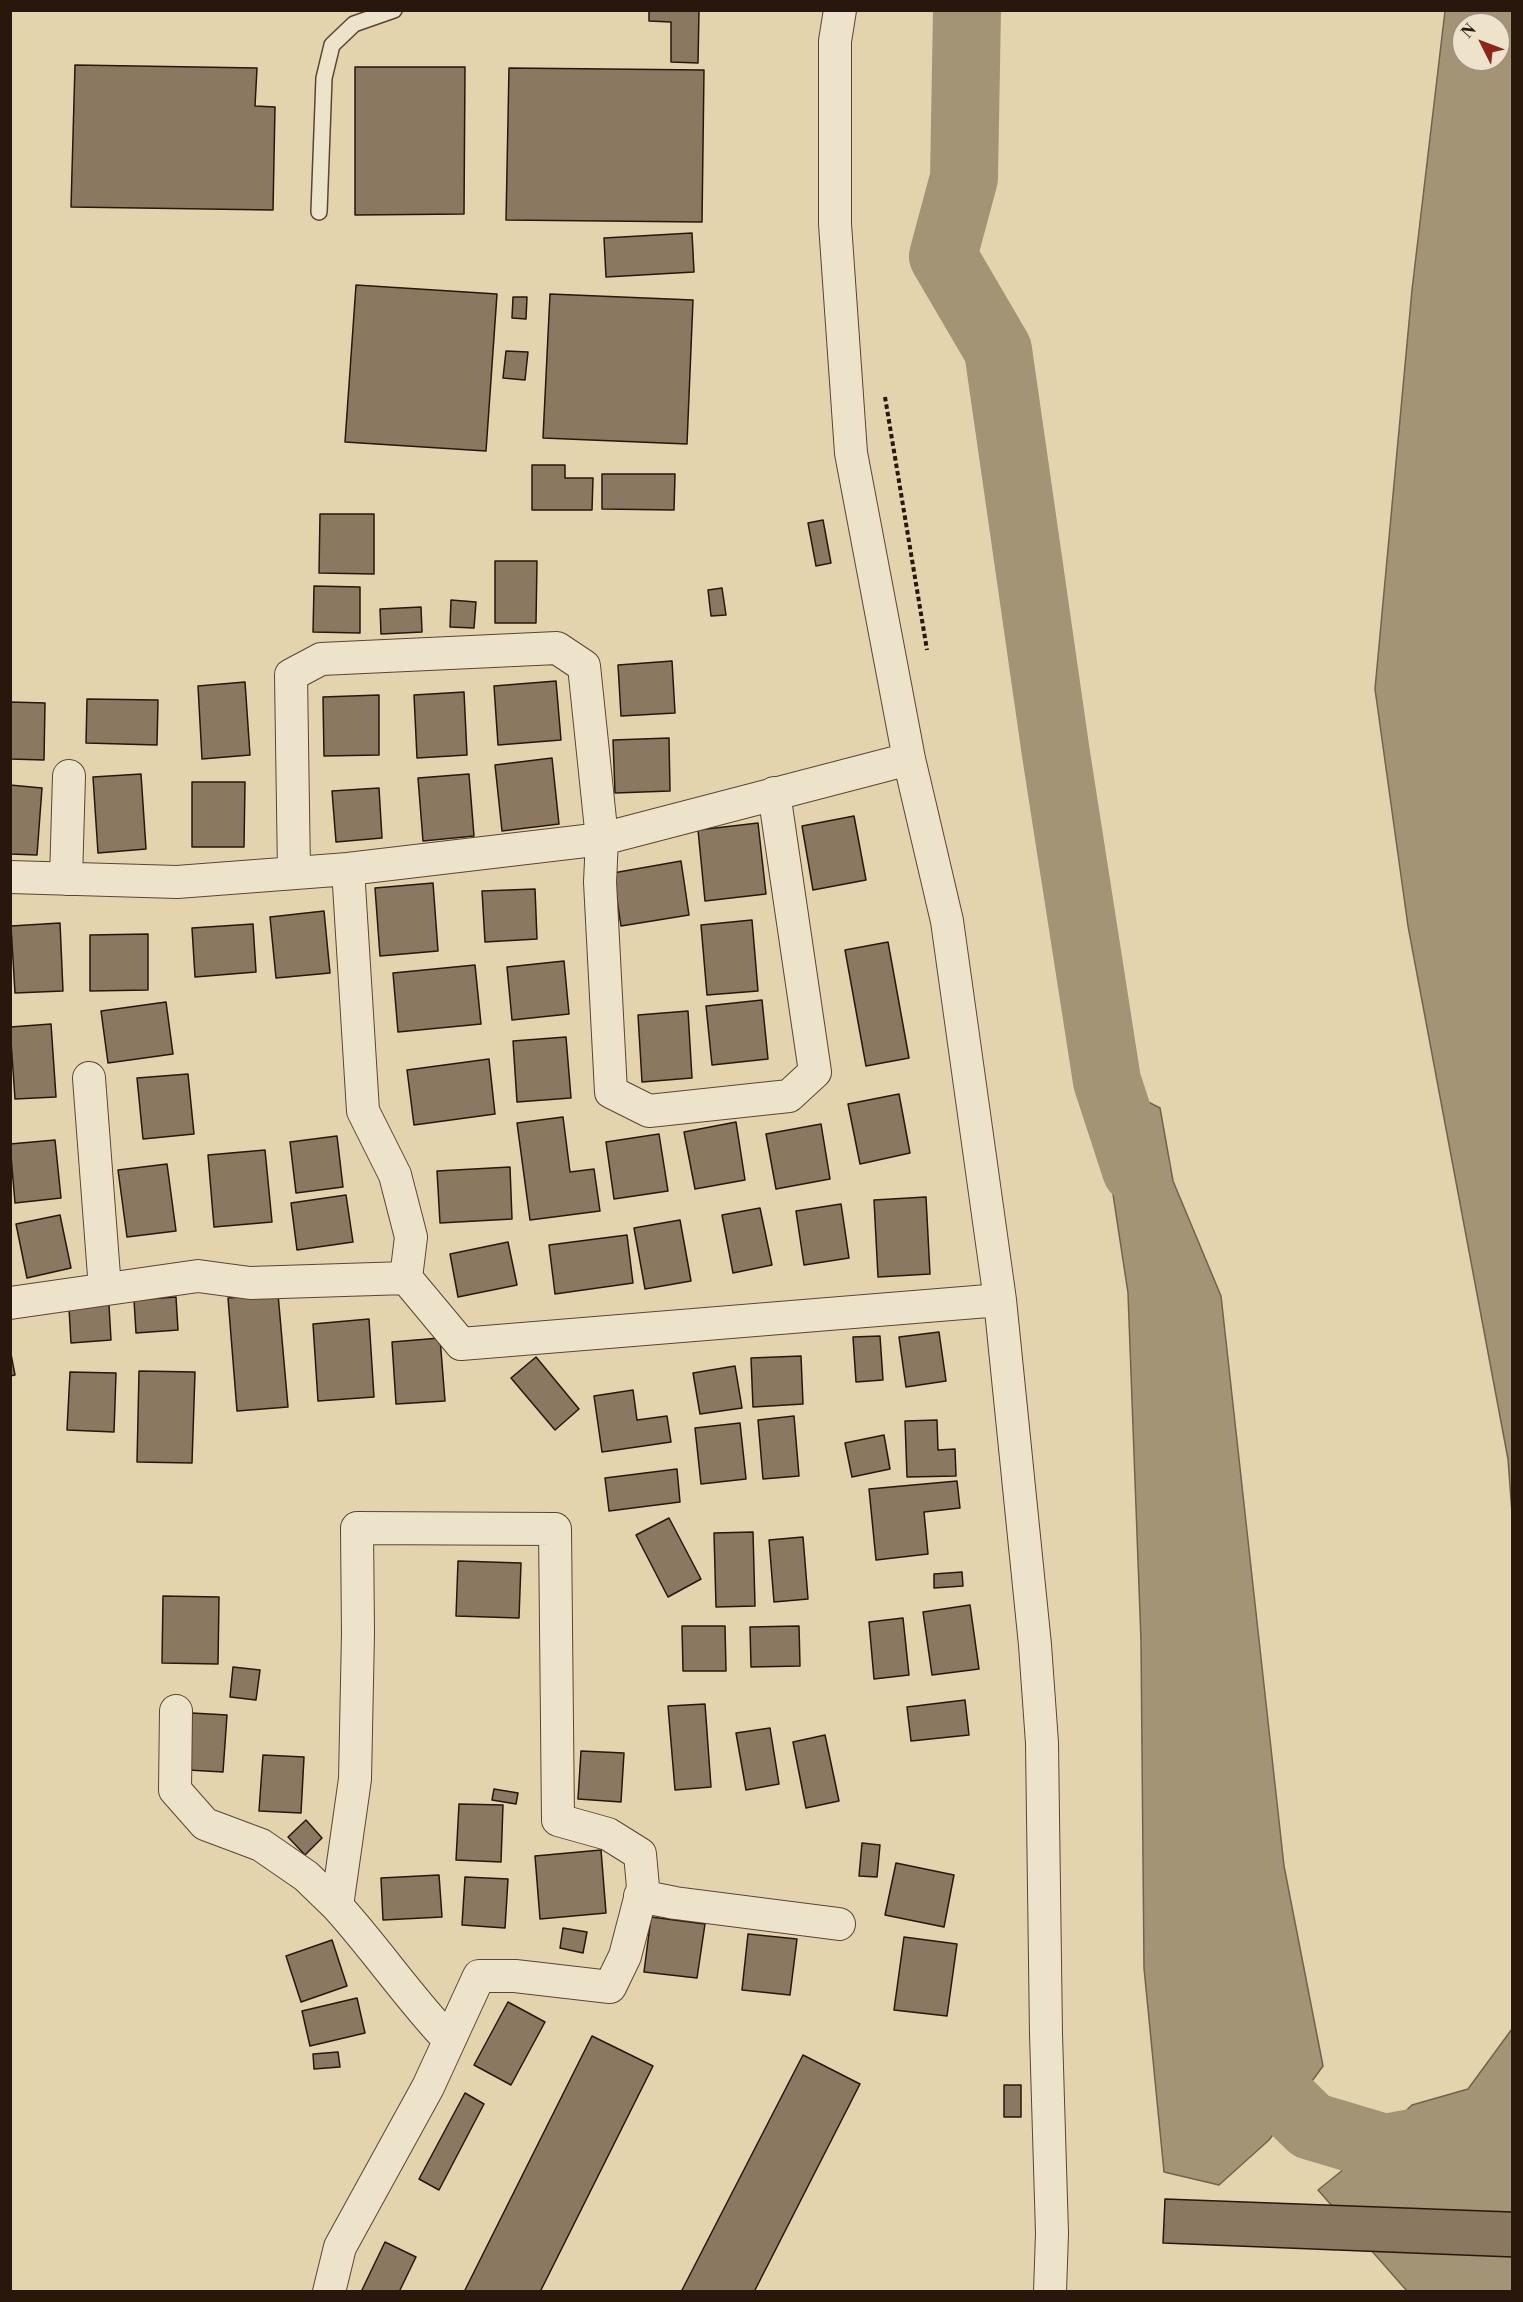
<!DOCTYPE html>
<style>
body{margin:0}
#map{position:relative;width:1523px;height:2302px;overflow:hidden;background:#e3d4ad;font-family:"Libre Bodoni",serif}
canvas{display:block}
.frame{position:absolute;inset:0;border:12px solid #29170c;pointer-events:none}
.north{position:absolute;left:1451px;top:12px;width:60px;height:60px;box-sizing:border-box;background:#ede3ca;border:2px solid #9f917e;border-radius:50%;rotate:312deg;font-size:16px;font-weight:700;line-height:24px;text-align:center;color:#29170c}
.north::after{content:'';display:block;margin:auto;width:21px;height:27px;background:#8f2418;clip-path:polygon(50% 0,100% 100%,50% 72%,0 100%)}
</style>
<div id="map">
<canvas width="1523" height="2302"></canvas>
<div class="frame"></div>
<div class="north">N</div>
</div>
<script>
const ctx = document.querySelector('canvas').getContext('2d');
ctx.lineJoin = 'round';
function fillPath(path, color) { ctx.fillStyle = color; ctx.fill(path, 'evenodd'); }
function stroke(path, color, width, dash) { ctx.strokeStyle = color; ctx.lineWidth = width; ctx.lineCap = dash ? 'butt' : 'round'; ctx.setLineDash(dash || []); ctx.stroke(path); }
const water = new Path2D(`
 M1445 11H1512V1513L1508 1459 1408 926 1375 689 1412 290ZM1463 24H1499V60H1463Z
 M1107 1081 1160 1108 1173 1181 1221 1296 1284 1866 1323 2066 1269 2140 1219 2185 1164 2172 1144 1968 1141 1641 1128 1293 1102 1122Z
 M1512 2029V2291H1407L1318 2190 1349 2165 1412 2105 1468 2089Z`);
const river = new Path2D(`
 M967 10 964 178 943 256 998 350 1056 754 1107 1081 1136 1170
 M1243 2031 1261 2077 1311 2126 1385 2148 1512 2125`);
const building = new Path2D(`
 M649 10H699L698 63 671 62V22L649 21Z
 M75 65 257 68 255 106 275 107 273 210 71 207Z
 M355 67H465L464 214 355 215Z
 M509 68 704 70 702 222 506 220Z
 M692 233 694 272 606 277 604 238Z
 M356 285 497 294 486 451 345 442Z
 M550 294 693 300 687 444 543 438Z
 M513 297H527L526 319 512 318Z
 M506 351 528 352 525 380 503 378Z
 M532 465H565V478H593L592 510H532Z
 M602 474H675L674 510 602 509Z
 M320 514H374V574L319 573Z
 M823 520 831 563 816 566 808 523Z
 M495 561H537L536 623H495Z
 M314 586 360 587V633L313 632Z
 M722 588 726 615 711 616 708 590Z
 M451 600 476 602 474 628 450 627Z
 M421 607 422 632 381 634 380 609Z
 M672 661 675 713 621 716 618 665Z
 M556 681 561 740 498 745 494 686Z
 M245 682 250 755 202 759 198 686Z
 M464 692 467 755 417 758 414 695Z
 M379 695V755L324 756 323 697Z
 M87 699 158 700 157 745 86 743Z
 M10 702 45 703 44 760 10 759Z
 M669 738 670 791 615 793 613 740Z
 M552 758 559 824 502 831 495 765Z
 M141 774 146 849 98 853 93 777Z
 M469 774 474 836 423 841 418 778Z
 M192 782H245L244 847H192Z
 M10 785 42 788 37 855 10 854Z
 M379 788 382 838 336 842 332 791Z
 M854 816 866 880 813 890 802 826Z
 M758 823 766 894 705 901 698 830Z
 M681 861 689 915 621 926 613 873Z
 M433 883 438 951 380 956 375 888Z
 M535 889 537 939 485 942 482 891Z
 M324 911 330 973 276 978 270 917Z
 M752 920 758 991 707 995 701 925Z
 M60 923 63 991 15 993 11 926Z
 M253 924 256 972 195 977 192 928Z
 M148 934V990L90 991V935Z
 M888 942 909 1058 866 1066 845 950Z
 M564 961 569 1014 512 1020 507 967Z
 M475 965 481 1024 398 1032 393 973Z
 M762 1000 768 1059 712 1065 706 1006Z
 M166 1002 173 1054 108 1063 101 1011Z
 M688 1011 692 1078 642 1082 638 1015Z
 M51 1024 56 1097 15 1099 10 1027Z
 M566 1037 571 1098 517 1102 513 1041Z
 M489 1059 495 1114 414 1125 407 1070Z
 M188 1074 194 1134 143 1139 137 1078Z
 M899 1094 910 1153 860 1164 848 1104Z
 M563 1117 570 1172 594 1169 600 1211 530 1220 517 1123Z
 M736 1122 745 1180 695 1189 684 1132Z
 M821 1124 830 1179 776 1189 766 1134Z
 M659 1134 668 1191 614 1199 606 1142Z
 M337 1136 343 1187 296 1193 290 1142Z
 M55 1140 61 1198 15 1203 10 1144Z
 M265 1150 272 1222 214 1227 208 1155Z
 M167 1164 176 1231 127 1237 118 1170Z
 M510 1167 512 1219 440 1223 437 1171Z
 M346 1195 353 1242 297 1250 291 1203Z
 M926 1197 930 1274 878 1277 874 1200Z
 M841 1204 849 1258 804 1265 796 1211Z
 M760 1208 772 1265 733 1273 722 1215Z
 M60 1215 71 1268 27 1278 16 1224Z
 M680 1220 691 1281 645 1289 634 1228Z
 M627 1235 633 1283 555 1294 549 1245Z
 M508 1242 517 1285 458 1297 450 1254Z
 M278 1294 288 1407 237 1411 228 1298Z
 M176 1297 178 1330 136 1333 134 1300Z
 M109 1305 111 1340 71 1343 69 1308Z
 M369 1319 374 1397 318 1401 313 1324Z
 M939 1332 946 1381 906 1387 899 1337Z
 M880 1336 883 1380 856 1382 853 1337Z
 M440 1338 445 1401 396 1404 392 1342Z
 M10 1349 15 1375 10 1376Z
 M801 1356 803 1404 753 1407 751 1358Z
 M536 1357 579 1409 555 1430 511 1378Z
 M735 1366 742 1408 700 1414 693 1373Z
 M139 1371 195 1372 192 1463 137 1462Z
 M70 1372 116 1373 114 1432 67 1430Z
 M633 1390 637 1420 667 1416 671 1442 602 1452 594 1396Z
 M794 1416 799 1476 763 1479 758 1420Z
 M937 1420 938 1450 955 1449 956 1476 907 1477 905 1421Z
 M740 1423 746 1479 701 1484 695 1428Z
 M884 1435 890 1469 852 1477 845 1443Z
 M677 1469 680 1502 609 1511 605 1478Z
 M957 1481 960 1508 924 1512 928 1554 876 1560 869 1489Z
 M669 1518 701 1579 668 1597 636 1535Z
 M753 1532 755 1606 716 1607 714 1533Z
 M803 1537 808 1599 774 1602 769 1540Z
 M458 1561 521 1563 519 1618 456 1616Z
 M962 1572 963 1586 934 1588V1574Z
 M163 1596 219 1597 218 1664 162 1663Z
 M970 1605 979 1669 932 1675 923 1612Z
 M903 1618 909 1675 874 1679 869 1622Z
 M682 1626H725L726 1671H683Z
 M799 1626 800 1666 751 1667 750 1627Z
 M233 1667 260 1670 256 1700 230 1697Z
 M965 1700 969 1735 911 1741 907 1707Z
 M705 1704 711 1787 675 1790 668 1706Z
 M192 1713 227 1715 223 1772 188 1770Z
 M770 1728 779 1784 746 1790 736 1733Z
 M825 1735 839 1801 806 1808 793 1742Z
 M581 1751 624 1753 621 1802 578 1799Z
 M263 1755 304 1757 301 1813 259 1811Z
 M494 1789 518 1793 516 1804 492 1800Z
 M459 1804 503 1805 501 1862 456 1860Z
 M306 1820 322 1838 305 1855 288 1837Z
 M862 1843 880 1845 877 1877 859 1876Z
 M601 1850 606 1913 540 1919 535 1856Z
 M896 1863 954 1875 944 1927 885 1915Z
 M439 1875 442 1917 383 1920 381 1878Z
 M465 1877 508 1879 505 1928 462 1925Z
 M651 1917 705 1924 697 1978 644 1972Z
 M563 1928 587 1932 583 1953 560 1948Z
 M748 1934 797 1939 790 1995 742 1990Z
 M904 1937 957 1944 947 2016 894 2010Z
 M332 1940 347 1986 301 2002 286 1956Z
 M357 1998 365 2033 310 2046 302 2011Z
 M508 2002 545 2022 511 2085 474 2065Z
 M592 2036 653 2066 540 2292H464Z
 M338 2052 340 2067 314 2069 313 2054Z
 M803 2055 860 2084 754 2292H681Z
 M1004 2085H1021V2117H1004Z
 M465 2093 484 2104 439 2190 419 2179Z
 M1165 2199 1512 2212V2257L1163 2243Z
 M385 2242 416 2257 399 2292H361Z`);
const path = new Path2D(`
 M885 397 927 650`);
const lane = new Path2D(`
 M319 212 324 78 332 45 354 24 394 10`);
const street = new Path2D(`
 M840 10 835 41V224L851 453 909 759 947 921 1000 1300 1035 1645 1042 1743 1046 2034 1052 2233 1050 2292
 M294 873 291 675 321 659 557 648 584 666 602 839 600 882 611 1092 649 1111 789 1096 815 1072 774 793
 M10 877 177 882 348 869
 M66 879 69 776
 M89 1078 105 1289
 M406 1278 411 1237 395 1175 363 1111 348 869 602 839 909 759
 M10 1303 198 1276 250 1283 406 1278 461 1344 1000 1300
 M176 1711 175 1790 205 1824 261 1845 306 1876 337 1906
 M640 1896 675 1903 839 1924
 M329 2292 340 2247 428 2087 479 1976H515L610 1987 625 1956 643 1887 640 1854 608 1834 558 1820 555 1529 357 1528 358 1633 355 1779 337 1906C376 1949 409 1998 449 2040`);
fillPath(water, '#a49476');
stroke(water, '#73624c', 1.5);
stroke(river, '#a49476', 68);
fillPath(building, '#8a7960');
stroke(building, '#29170c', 1.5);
stroke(lane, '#584634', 18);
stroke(street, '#584634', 34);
stroke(path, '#29170c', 4, [4.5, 3]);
stroke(lane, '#ede3ca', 15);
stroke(street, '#ede3ca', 32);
</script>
